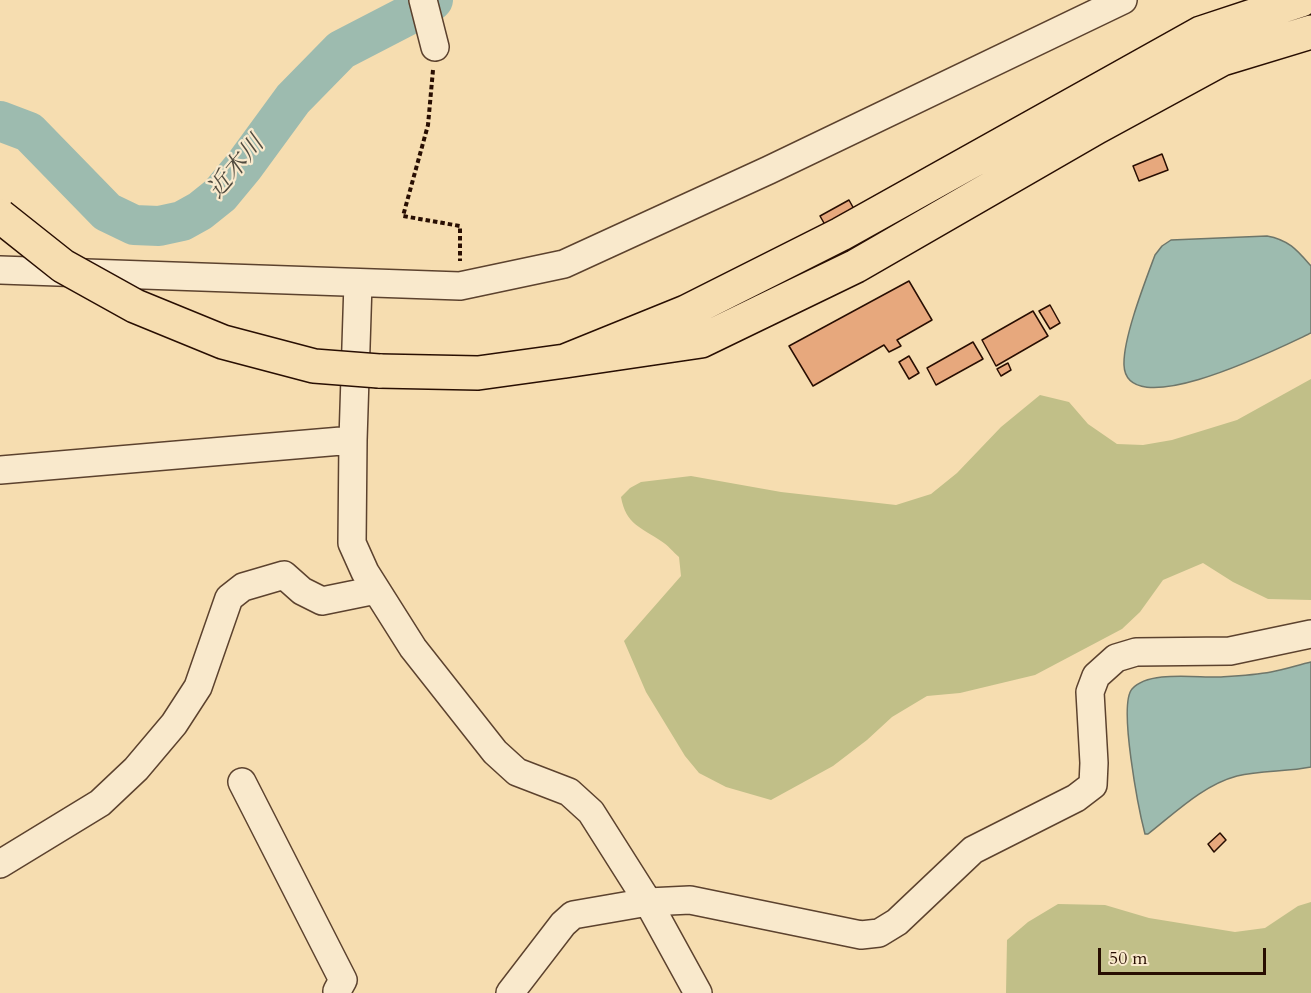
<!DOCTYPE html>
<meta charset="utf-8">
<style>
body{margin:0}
#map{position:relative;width:1311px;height:993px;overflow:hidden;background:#f6ddb0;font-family:Cardo,serif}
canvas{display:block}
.scale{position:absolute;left:1098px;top:948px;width:168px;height:27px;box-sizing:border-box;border:3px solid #280e02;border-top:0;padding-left:8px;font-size:18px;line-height:21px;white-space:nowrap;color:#280e02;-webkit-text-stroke:4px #f9e9cc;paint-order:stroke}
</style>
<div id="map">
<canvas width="1311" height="993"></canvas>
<div class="scale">50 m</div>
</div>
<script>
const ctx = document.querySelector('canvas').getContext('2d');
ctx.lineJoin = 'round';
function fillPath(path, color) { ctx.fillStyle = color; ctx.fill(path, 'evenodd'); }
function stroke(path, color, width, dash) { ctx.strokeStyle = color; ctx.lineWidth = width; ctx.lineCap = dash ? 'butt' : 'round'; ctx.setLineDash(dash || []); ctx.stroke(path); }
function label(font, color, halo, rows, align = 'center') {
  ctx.font = font + ' Cardo,"Noto Serif JP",serif'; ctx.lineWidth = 4.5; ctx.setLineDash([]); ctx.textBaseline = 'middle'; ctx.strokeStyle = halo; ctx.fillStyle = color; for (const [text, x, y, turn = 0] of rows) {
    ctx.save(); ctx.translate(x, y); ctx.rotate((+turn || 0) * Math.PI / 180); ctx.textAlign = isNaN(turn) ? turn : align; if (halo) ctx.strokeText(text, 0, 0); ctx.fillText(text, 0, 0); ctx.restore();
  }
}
const green = new Path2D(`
 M1311 379V600L1268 599 1233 582 1203 563 1163 580 1140 612 1122 629 1035 675 960 693 927 696 892 717 867 740 833 766 771 800 726 787 699 773 685 756 646 692 624 641 681 576 679 557C673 552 668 545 661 541 641 527 626 525 621 497L630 488 641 482 691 476 781 492 896 505 931 494 957 473 1001 427 1040 395 1069 402 1088 424 1117 444 1143 445 1172 440 1237 420Z
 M1311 902V993H1006L1007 940 1028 922 1058 904 1105 905 1149 918 1235 932 1265 928 1298 906Z`);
const water = new Path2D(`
 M1267 236C1289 240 1297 250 1311 266V333C1285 345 1126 426 1124 365 1123 338 1145 282 1155 255L1162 246 1171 240Z
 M1311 662V767C1287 772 1261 770 1237 776 1203 785 1175 813 1148 834H1145C1139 811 1118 705 1132 689 1149 670 1197 678 1221 677 1237 676 1255 675 1271 672 1284 670 1298 665 1311 662Z`);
const river = new Path2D(`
 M0 121 29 132 107 212 134 225 159 226 182 221 200 211 220 195 244 166 293 99 341 50 426 6 433 0`);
const building = new Path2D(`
 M1162 154 1168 170 1139 181 1133 166Z
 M849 200 886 267 858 283 820 216Z
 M909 281 932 320 897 340 901 346 889 352 884 345 813 386 789 346Z
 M1050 305 1060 323 1050 329 1039 311Z
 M1033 311 1048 336 996 366 982 340Z
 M973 342 983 359 936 385 927 368Z
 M909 356 919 373 909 379 899 362Z
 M1008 363 1011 370 1001 376 997 369Z
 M1220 833 1226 840 1214 852 1208 844Z`);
const path = new Path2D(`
 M433 70 428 125 403 216 460 226V261`);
const minor = new Path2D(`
 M423 0 435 47
 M0 270 460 286 564 264 769 170 1123 0
 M358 283 353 440 352 543 365 572 413 648 495 752 517 772 569 792 591 812 648 902 698 993
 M0 470 353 440
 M242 782 343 980 337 991
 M0 864 100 803 136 769 174 724 198 687 229 598 243 587 284 575 302 591 322 601 376 590
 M510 993 563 924 573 915 648 902 690 900 861 935 879 933 897 922 973 850 1076 798 1093 785 1094 763 1090 692 1096 676 1116 658 1136 652 1230 651 1311 634`);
const highway = new Path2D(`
 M1301 0 1201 33 841 234 686 312 565 361 701 341 856 266 1097 127 1222 59 1311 32
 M379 371 478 373 565 361`);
const highwayBridge = new Path2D(`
 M0 216 63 266 135 306 223 342 314 366 379 371`);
const waterNames = [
 ["近木川",237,168,-50]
];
fillPath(green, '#c1bf88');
fillPath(water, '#9dbbaf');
stroke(water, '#6e766a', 1.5);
stroke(river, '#9dbbaf', 40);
fillPath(building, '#e7a87d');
stroke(building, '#280e02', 1.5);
stroke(minor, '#5c422e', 30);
stroke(highway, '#280e02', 36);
stroke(path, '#280e02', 4, [4.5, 3]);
stroke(minor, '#f9e9cc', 27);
stroke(highway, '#f6ddb0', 33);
stroke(highwayBridge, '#280e02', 36, []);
stroke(highwayBridge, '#f6ddb0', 33);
label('italic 24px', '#514b3f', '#f9e9cc', waterNames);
</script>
